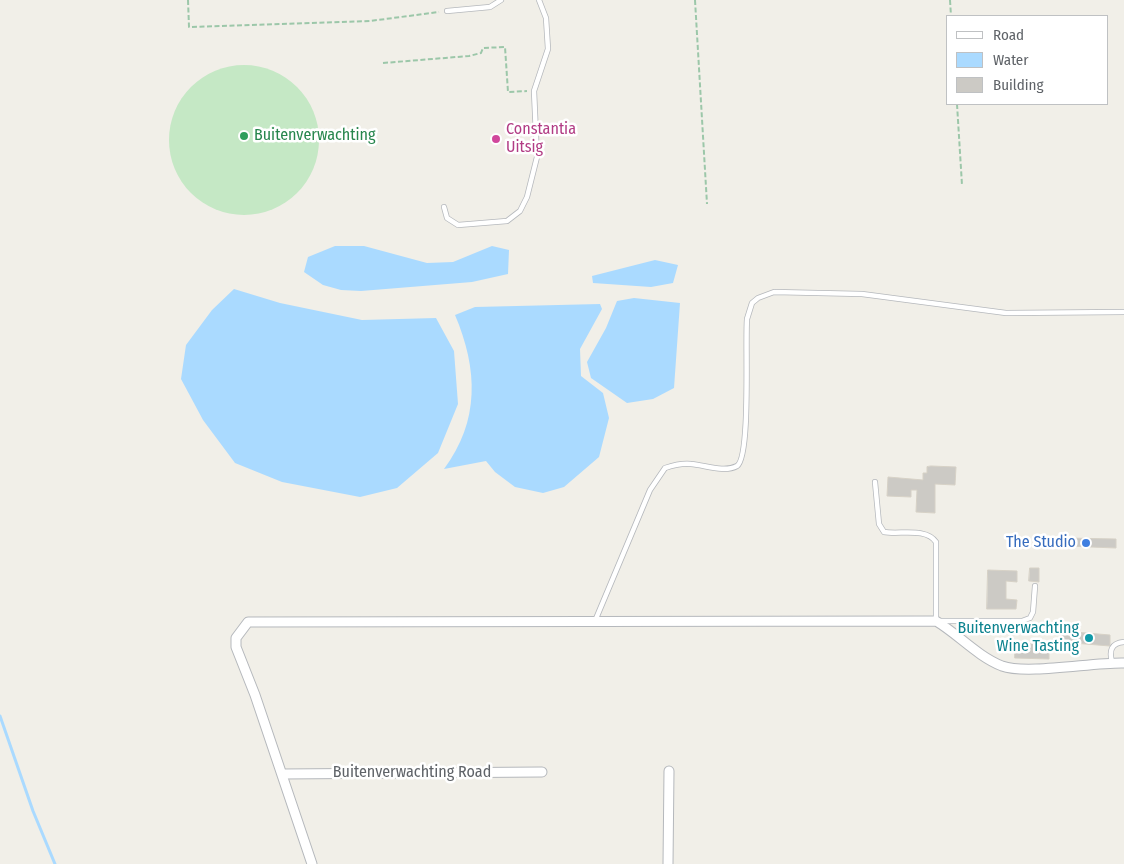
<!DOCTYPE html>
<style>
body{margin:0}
#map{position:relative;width:1124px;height:864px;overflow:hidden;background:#f1efe8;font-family:"Fira Sans Condensed",sans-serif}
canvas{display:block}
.legend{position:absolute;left:946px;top:15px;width:162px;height:90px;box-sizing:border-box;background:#fff;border:1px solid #bfc1c3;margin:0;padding:6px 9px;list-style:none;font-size:15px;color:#5f6368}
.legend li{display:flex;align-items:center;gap:10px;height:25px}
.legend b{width:25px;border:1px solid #bfc1c3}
</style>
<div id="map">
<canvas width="1124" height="864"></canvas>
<ul class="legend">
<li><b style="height:6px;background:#fff"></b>Road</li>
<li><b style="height:14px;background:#aadaff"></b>Water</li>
<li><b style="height:14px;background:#cccac5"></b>Building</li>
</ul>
</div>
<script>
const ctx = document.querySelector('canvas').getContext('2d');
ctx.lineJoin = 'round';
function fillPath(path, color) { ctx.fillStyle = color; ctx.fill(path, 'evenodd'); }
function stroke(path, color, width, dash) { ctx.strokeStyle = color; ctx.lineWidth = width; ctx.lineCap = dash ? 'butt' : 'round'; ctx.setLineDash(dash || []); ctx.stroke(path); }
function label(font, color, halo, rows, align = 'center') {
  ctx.font = font + ' "Fira Sans Condensed",sans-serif'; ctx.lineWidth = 5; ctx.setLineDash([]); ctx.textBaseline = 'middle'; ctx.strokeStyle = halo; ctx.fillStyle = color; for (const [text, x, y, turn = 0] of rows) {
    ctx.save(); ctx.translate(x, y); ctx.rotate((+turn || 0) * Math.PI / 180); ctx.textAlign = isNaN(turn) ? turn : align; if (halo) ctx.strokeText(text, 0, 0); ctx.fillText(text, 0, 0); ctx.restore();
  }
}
const green = new Path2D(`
 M169 140a75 75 0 1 1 150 0a75 75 0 1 1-150 0Z`);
const water = new Path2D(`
 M335 246H364L427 263 453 262 492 246 509 250 508 274 472 282 361 291 341 290 323 285 304 272 308 257Z
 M655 260 678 265 673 283 651 287 593 283 592 276Z
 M234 289 280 303 362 320 436 318 454 351 458 404 438 453 397 488 360 497 282 482 235 463 203 420 181 379 186 345 212 310Z
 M634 298 680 303 674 388 653 399 627 403 591 378 587 362 606 328 617 301Z
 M600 304 602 309 580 349 581 376 603 393 609 418 599 457 564 487 543 493 515 487 495 472 486 461 444 469C480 421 478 369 455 315L475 307Z`);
const stream = new Path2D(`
 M0 716 33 811 55 864`);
const building = new Path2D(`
 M931 466 956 467 955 485 935 484V513L916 512 917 490H911V497L887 496 888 477 923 480V473H927V467Z
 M1066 538 1116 539V548L1066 546Z
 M1030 568H1039V582L1029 581Z
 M988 570 1017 571V582L1006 581V599L1017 600 1016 609H987Z
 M1062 631 1110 635V646L1061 642Z
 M1015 643 1049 644V659L1015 658Z`);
const path = new Path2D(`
 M188 0 189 27 370 21 439 12
 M695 0 707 204
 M950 0 951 16
 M383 63 469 56 481 53 483 48 505 47 508 92 527 91
 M957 104 962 185`);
const lane = new Path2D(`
 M447 11 490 7 501 0
 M444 207 447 218 458 225 507 221 520 211 527 197 537 157 534 91 548 49 546 18 539 0
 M875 482 879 524 884 532C899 535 926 527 936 542V621H1022L1030 618 1033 612 1035 586
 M595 621 650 490 665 468C674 465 682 463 691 464 705 465 724 473 737 466 751 457 745 341 747 319L752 303 758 298 774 292 862 294 1006 313 1124 312
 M1112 662C1109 651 1111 643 1124 642`);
const street = new Path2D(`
 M282 774 542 772
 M312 864 255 695 236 647V638L248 622 936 621C958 634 977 656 1002 666 1027 675 1094 662 1124 663
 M668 864 669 771`);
const markers = [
 [244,136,5,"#2e9e5b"],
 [496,139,5,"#d1479c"],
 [1086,543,5,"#3f7fe0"],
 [1089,638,5,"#0f9aa8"]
];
const hotelNames = [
 ["Constantia",506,130],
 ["Uitsig",506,148]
];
const leisureNames = [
 ["Buitenverwachting",254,136]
];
const shopNames = [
 ["The Studio",1076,543]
];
const cultureNames = [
 ["Buitenverwachting",1079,629],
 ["Wine Tasting",1079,647]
];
const streetNames = [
 ["Buitenverwachting Road",412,773]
];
fillPath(green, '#c5e8c5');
fillPath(water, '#aadaff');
stroke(stream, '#aadaff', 3);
fillPath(building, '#cccac5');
stroke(building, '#d6d1c6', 1);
stroke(lane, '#b5b8bc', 6);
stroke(street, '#b5b8bc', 11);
stroke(path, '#9cc7a9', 2, [5, 2.5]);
stroke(lane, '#fff', 4.5);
stroke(street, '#fff', 9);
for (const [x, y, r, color] of markers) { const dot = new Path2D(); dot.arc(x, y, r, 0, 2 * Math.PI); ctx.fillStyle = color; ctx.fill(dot); stroke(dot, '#fff', 2); }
label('16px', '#b23c85', '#fff', hotelNames, 'left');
label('16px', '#27864d', '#fff', leisureNames, 'left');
label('16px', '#366cbe', '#fff', shopNames, 'right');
label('16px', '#0d838f', '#fff', cultureNames, 'right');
label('16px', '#5f6368', '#fff', streetNames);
</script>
